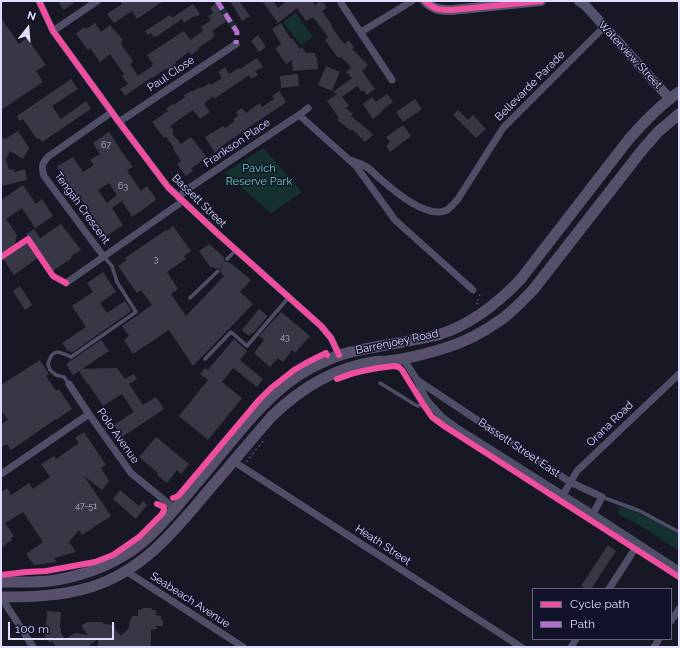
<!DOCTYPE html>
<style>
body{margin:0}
#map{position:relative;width:680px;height:648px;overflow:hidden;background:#181825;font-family:Raleway,sans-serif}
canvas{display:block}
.frame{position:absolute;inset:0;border:2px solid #dddefe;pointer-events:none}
.legend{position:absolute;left:532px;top:588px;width:140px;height:52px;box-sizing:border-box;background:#13122b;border:1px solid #64647f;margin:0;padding:5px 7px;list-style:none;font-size:12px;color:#dddefe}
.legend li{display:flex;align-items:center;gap:8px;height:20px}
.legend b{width:20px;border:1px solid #64647f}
.north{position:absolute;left:8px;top:8px;width:40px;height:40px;-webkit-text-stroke:3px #13122b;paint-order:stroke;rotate:17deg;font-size:11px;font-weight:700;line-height:16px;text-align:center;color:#dddefe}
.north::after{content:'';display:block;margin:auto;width:14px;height:18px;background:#dddefe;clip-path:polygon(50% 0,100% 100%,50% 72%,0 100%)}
.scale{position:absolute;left:8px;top:622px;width:106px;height:18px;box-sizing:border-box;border:2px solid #dddefe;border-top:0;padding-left:5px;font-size:12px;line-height:14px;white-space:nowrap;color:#dddefe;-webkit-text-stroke:3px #13122b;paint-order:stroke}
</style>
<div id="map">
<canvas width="680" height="648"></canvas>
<div class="frame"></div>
<ul class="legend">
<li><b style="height:5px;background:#ef4d9e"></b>Cycle path</li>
<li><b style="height:5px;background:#b36fd0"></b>Path</li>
</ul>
<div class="north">N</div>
<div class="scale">100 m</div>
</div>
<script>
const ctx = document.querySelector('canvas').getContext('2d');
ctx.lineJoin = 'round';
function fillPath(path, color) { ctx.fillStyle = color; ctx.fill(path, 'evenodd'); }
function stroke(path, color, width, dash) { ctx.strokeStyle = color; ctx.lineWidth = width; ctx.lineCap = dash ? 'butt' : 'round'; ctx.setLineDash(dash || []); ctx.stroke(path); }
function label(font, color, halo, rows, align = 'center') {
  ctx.font = font + ' Raleway,sans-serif'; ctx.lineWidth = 3; ctx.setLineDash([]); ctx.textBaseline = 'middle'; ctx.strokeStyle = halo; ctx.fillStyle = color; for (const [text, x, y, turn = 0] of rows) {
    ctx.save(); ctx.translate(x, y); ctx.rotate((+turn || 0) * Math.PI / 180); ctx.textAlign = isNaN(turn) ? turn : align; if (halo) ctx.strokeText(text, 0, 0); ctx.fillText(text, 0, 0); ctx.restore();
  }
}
const green = new Path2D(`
 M215 1H220L236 25 239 34 234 33Z
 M296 13 313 37 301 45 283 22Z
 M263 148 302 192 271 213 225 173Z
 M626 507 654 520 679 535V551L641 526 618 514 619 508Z`);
const building = new Path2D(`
 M58 1H76L64 10Z
 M120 1H163L137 19 132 11 114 23 107 14 122 4Z
 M230 1H239L250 16 242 21Z
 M262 1H273L278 8 287 1H312L315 5 321 1H323L327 8 322 11 332 25 331 26 344 44 349 40 353 46 354 48 352 49 368 65 362 71 375 89 367 95 363 90 361 91 357 86 342 97 349 106 345 108 353 114 351 116 366 128 373 135 365 142 352 129 351 131 337 120 339 118 327 101 337 94 333 92 352 78 346 72 351 67 341 57 338 58 325 40 328 37 313 17 306 21 297 8 278 23Z
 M216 3 220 9 219 10 227 21 212 31 215 36 212 37 213 38 198 48 199 49 191 55 189 52 175 62 176 64 168 70 167 68 152 78V77L125 96 120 89 128 84 122 76 124 74 110 54 100 62 90 48 88 50 76 34 84 27 86 29 95 23 101 32 110 25 123 40 121 42 123 43 121 44 133 61 130 64 138 76 152 66V65L153 64 147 55 184 31 190 40 203 31 201 27 211 20 208 16 213 13 210 8Z
 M193 4 200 14 195 17 194 16 184 23 182 19 156 37 155 36 154 37 151 33 148 35 145 31 170 15 172 18Z
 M1 18 19 44 27 38 46 65 36 71 43 82 1 110Z
 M281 23 291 39 292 38 300 49 302 47 306 53H315L316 58 317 57 318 69 293 71 292 60 286 64 275 48 281 44 272 29Z
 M258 35 266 47 259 52 251 41Z
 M257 58 263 67 255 71 258 75 251 79 249 75 214 99 213 96 204 104 210 112 200 119 193 110 170 126 174 131 172 133 181 144 191 137 207 157 191 169 193 171 186 176 177 164 181 161 173 149 174 148 166 137 164 138 152 122 168 111 166 109 173 104 174 105 185 97 184 95 191 91 192 92 200 87 202 88 210 83 211 85 222 78 218 72 225 67 229 74 239 68 240 69Z
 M326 66 340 72 332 91 318 85Z
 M298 74 299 86 281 88 280 76Z
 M71 79 78 89 52 106 61 119 86 101 91 109 42 142 39 138 37 139 23 119 20 121 17 116Z
 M279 91 286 102 283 104H284L255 123 238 135 234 138H233L222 146 223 147 215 153 205 137 223 126 225 128 235 121 233 119 238 116 236 112 242 108 246 113 260 103 262 107 274 99 272 96Z
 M387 94 393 102 381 111 382 112 373 119 363 104 372 97 376 102Z
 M415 99 422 109 403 122 396 112Z
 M458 110 468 120 473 115 486 129 476 138 453 115Z
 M403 125 411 136 390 152 386 146 390 142 386 137Z
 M18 131 29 148 23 159 10 151 6 159 9 170 14 169V172L25 169 27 180 1 186V137L5 139Z
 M109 132 128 161H129L133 167 127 170 141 191 147 186 156 199 155 201 132 217 122 201 112 208 123 225 108 235 105 234 80 198 79 199 58 169V166L73 157 83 172 94 165 90 160 100 154 93 143ZM109 183 117 195 107 203 98 190Z
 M23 185 36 204 42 199 53 216 35 228 22 208 6 219 17 235 14 250 29 240 26 234 34 229 40 238 61 224 81 250 71 256 72 258 51 272 40 256 14 275 1 256V200Z
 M173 226 191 251 184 256 186 259 167 272 178 289 171 294 186 316 224 276 221 273V271L220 268H218L216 269 213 267 211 268 199 251 209 244 224 257V259L225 262H229L251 280 240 292 253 304 193 366 169 330 133 354 124 340 129 336 122 326 152 305 141 290 137 293 118 266 127 260 125 258 166 230 167 231Z
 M103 272 116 292 100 303 107 313 125 301 131 310 130 312 73 352 68 351 62 343 86 327 72 306 93 292 87 283Z
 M20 286 32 305 25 310 13 291Z
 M259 309 268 316 254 332 249 336 242 330Z
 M281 312 310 336 295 353 292 350 283 362 278 358 270 367 254 353 264 340 259 336Z
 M234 339 247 351 240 360 263 379 257 387 233 368 222 382 242 398 208 440 179 416 208 380 200 374 205 368 208 370Z
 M101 340 109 351 82 369 117 368 125 379 133 374 137 379 129 384 143 405 156 397 164 409 122 437 114 425 134 412 122 394 103 406 88 383 87 384 79 371 73 375 66 364Z
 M40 360 49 374 46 376 56 391 59 389 72 409 56 420V419L11 450 7 444 1 447V424L8 420 1 410V385Z
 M84 432 106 465 101 468 109 481 102 490 84 476 111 516 82 535 79 530 69 542 76 552 54 558 57 562 34 565 26 554 43 542 23 512 5 523 14 536 11 538 12 540 1 548V492L7 488 11 495 29 483 33 489 50 477 41 464 54 456 56 459 79 443 75 438Z
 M156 437 189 464 181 474 177 470 167 483 157 475 158 473 139 457Z
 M120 490 139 506 143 501 147 505 136 519 113 499Z
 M608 545 616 551 591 589H586L581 586Z
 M143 608H151L153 610H156V615L161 616V619L163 621V626H155L158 629 151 630V647H98V639L87 647H56L52 641 50 643 41 631V627H46L47 611 61 612 60 628H61V633L65 639 75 633 88 635 81 626 87 622H103L104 624 115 625V629L121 636 129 628 130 620 132 618V616H138V610H140Z`);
const path = new Path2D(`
 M478 304 476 303 477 302 480 294 478 293
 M246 462 264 440`);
const lane = new Path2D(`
 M227 259 236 250
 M190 298 218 271
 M205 359 231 332 247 346 289 297
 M380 383 414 404 418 406 429 403
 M69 384 64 377 56 375 50 370 48 364C52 348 59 351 71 357L136 312 117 282 112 266 104 257
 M602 497 640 511 679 532`);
const street = new Path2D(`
 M39 1 53 31 119 122 168 187 217 233 321 326 331 338 339 355
 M341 1V3L392 80
 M53 31 97 1
 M361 32 412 1
 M299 115 356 166 395 220 473 290
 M119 122 236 44
 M350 160C354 162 360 163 365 166 369 168 373 172 377 176 391 188 426 220 447 210 451 207 454 203 458 199L503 128 604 27
 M178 197 192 186 299 115 308 108
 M104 257 44 176C41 166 42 163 49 156L112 112
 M66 283 183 201
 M405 358 406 363 417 380 425 397 429 403 442 417 457 428 593 514 679 570
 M417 380 570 482 602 497 593 514
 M69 384 89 414 131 473 175 509
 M233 461 521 647
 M1 474 89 414
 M563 495 577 471 679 374
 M126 571 243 647
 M609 589 638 544
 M1 597 33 647
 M671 621 679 609
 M571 647 576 639
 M654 647 659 639`);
const secondary = new Path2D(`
 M425 1C434 10 441 10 452 10L541 1
 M579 1 585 5 670 99`);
const primary = new Path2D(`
 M1 582C19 582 38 583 56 580 87 575 119 562 143 542 155 532 165 520 175 509 189 492 203 476 216 460 244 426 270 391 309 369 322 362 337 355 351 352 380 345 409 342 438 335 470 325 497 304 520 280L629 139C644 122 660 105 679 92
 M1 597C32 597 62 596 91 587 145 570 178 527 213 485 233 462 252 439 272 416 300 389 334 368 373 362 378 361 383 361 388 361 404 359 426 354 442 349 463 343 484 332 502 319 513 311 523 300 533 290L643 149 658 132 679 114`);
const quiet = new Path2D(`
 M217 1 237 32 236 44`);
const cycleway = new Path2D(`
 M39 1 53 31 119 122 168 187 217 233 321 326 331 338 339 355
 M425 1C434 10 441 10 452 10L541 1
 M1 257 28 239 53 276 66 283
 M337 379C356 371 374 368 394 366L399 367 402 370 423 404 432 417 444 426 679 577
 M173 498 176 497 179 495 259 400 271 388 294 370 306 363 326 353 327 355
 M1 575 26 572 46 571 95 562 113 555 139 537 162 514 164 510V507L157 504`);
const numberNames = [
 ["67",106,145],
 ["63",123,186],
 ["3",156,259],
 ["43",285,337],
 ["47-51",86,506]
];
const streetNames = [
 ["Waterview Street",630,55,47],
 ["Paul Close",171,74,-34],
 ["Bellevarde Parade",530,86,-45],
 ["Frankson Place",237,143,-34],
 ["Bassett Street",199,201,44],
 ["Tengah Crescent",82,208,54],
 ["Barrenjoey Road",397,342,-12],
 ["Orana Road",610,424,-44],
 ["Polo Avenue",118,436,55],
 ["Bassett Street East",519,448,34],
 ["Heath Street",383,545,33],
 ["Seabeach Avenue",190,600,33]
];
const parkNames = [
 ["Pavich",259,169],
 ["Reserve Park",259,182]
];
fillPath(green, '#15312f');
fillPath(building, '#373746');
stroke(path, '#465460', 1.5, [2, 3]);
stroke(lane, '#4e4f66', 3.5);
stroke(street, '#4e4f66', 7);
stroke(secondary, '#51546b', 10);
stroke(primary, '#56506b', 11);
stroke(quiet, '#b36fd0', 5, [10, 5]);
stroke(cycleway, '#ef4d9e', 6);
label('9px', '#b4b4d0', null, numberNames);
label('11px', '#dddefe', '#13122b', streetNames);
label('11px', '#69deb2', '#13122b', parkNames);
</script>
